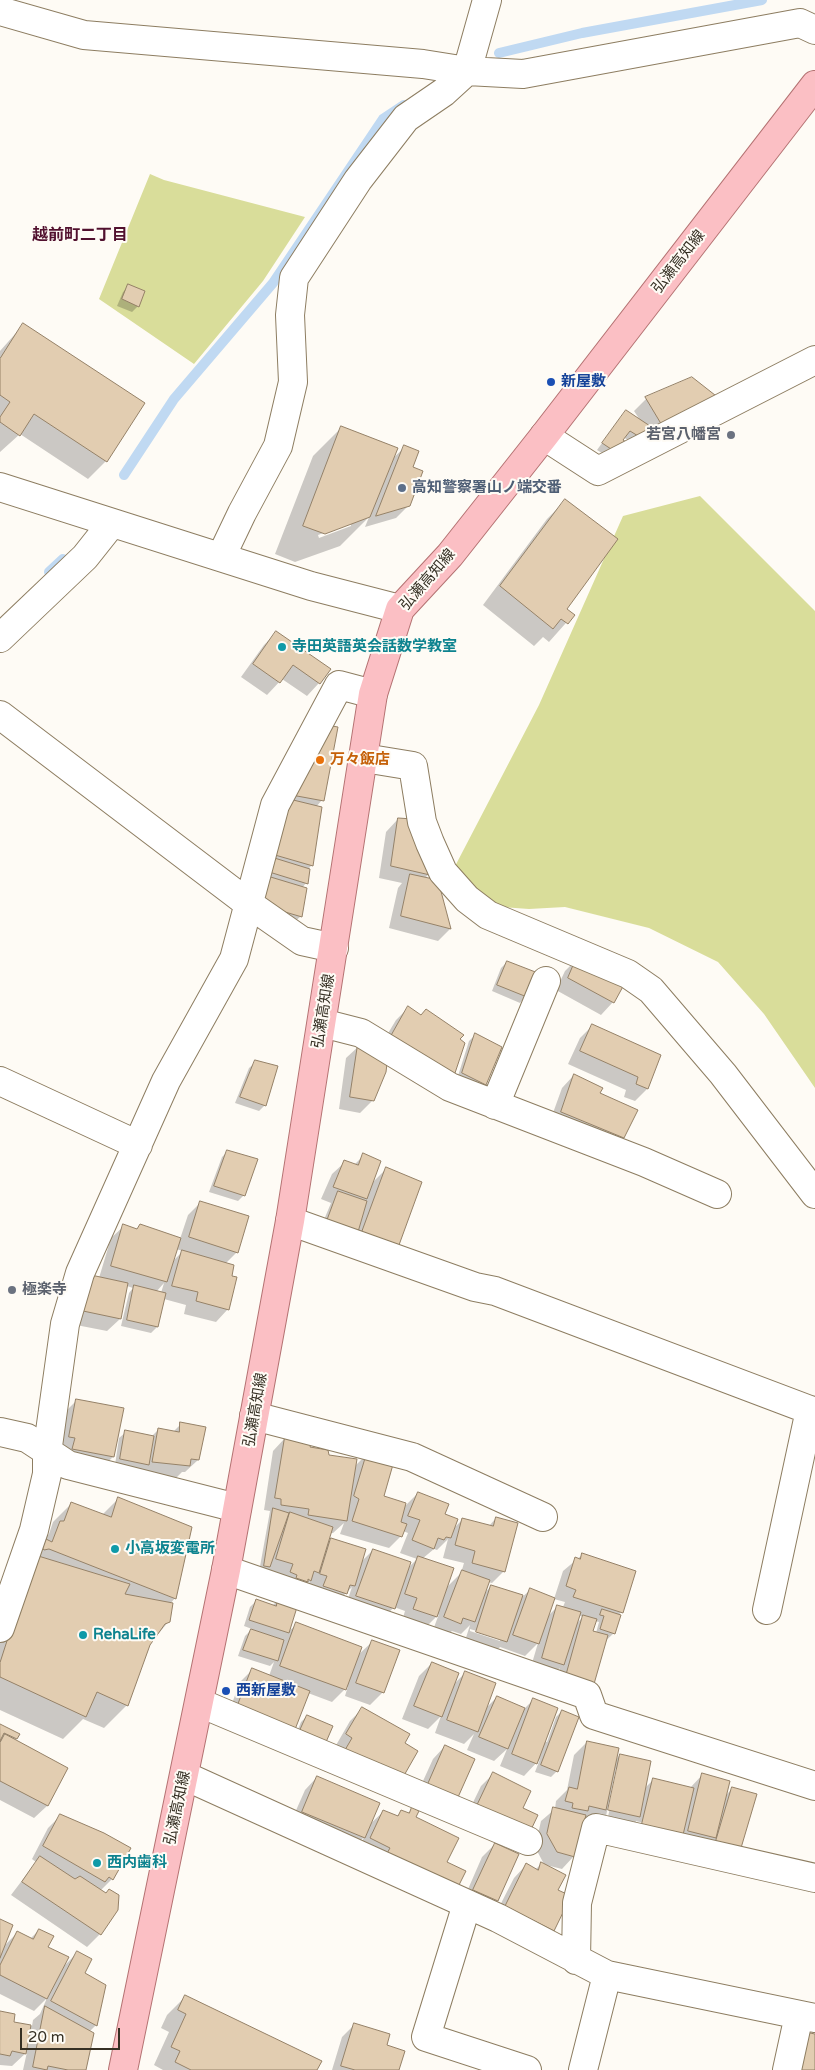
<!DOCTYPE html>
<meta charset="utf-8">
<style>
body{margin:0}
#map{position:relative;width:815px;height:2070px;overflow:hidden;background:#fefbf5;font-family:"Varela Round",sans-serif}
canvas{display:block}
.scale{position:absolute;left:20px;top:2028px;width:100px;height:22px;box-sizing:border-box;border:2px solid #363024;border-top:0;padding-left:6px;font-size:15px;line-height:18px;white-space:nowrap;color:#363024;-webkit-text-stroke:4px #fefbf5;paint-order:stroke}
</style>
<div id="map">
<canvas width="815" height="2070"></canvas>
<div class="scale">20 m</div>
</div>
<script>
const ctx = document.querySelector('canvas').getContext('2d');
ctx.lineJoin = 'round';
function fillPath(path, color) { ctx.fillStyle = color; ctx.fill(path, 'evenodd'); }
function stroke(path, color, width, dash) { ctx.strokeStyle = color; ctx.lineWidth = width; ctx.lineCap = dash ? 'butt' : 'round'; ctx.setLineDash(dash || []); ctx.stroke(path); }
function label(font, color, halo, rows, align = 'center') {
  ctx.font = font + ' "Varela Round","Noto Sans JP",sans-serif'; ctx.lineWidth = 4; ctx.setLineDash([]); ctx.textBaseline = 'middle'; ctx.strokeStyle = halo; ctx.fillStyle = color; for (const [text, x, y, turn = 0] of rows) {
    ctx.save(); ctx.translate(x, y); ctx.rotate((+turn || 0) * Math.PI / 180); ctx.textAlign = isNaN(turn) ? turn : align; if (halo) ctx.strokeText(text, 0, 0); ctx.fillText(text, 0, 0); ctx.restore();
  }
}
const green = new Path2D(`
 M150 174 164 180 305 217 263 281 194 364 99 299Z
 M700 496 815 611V1088L764 1014 718 962 649 928 565 907 529 909 488 906 452 872 539 705 623 516Z`);
const shadow = new Path2D(`
 M129 286 138 306 132 312 117 306 123 292Z
 M23 325 106 461 88 479 20 434 0 452V351Z
 M646 399 718 400 636 445 623 437 610 458 597 450 620 418 640 420 634 411Z
 M341 428 391 460 405 447 412 467 409 505 396 518 365 527 369 517 340 546 295 562 275 554 313 456ZM351 523V526L319 538 318 535Z
 M565 501V609L573 615 549 642 543 637 534 646 483 605 547 519Z
 M276 633 319 683 307 696 282 679 267 695 241 677 264 645Z
 M320 740 322 800 316 807 321 808 311 866 307 870 306 883 302 888 301 916 288 928 262 864Z
 M398 819 429 874 425 878 450 929 438 941 389 928 398 888 402 883 379 878 386 832Z
 M577 959 613 1002 601 1015 556 990 565 971Z
 M507 962 526 996 520 1003 492 991 501 968Z
 M408 1008 387 1056 373 1100 360 1113 339 1109 346 1058 359 1046 387 1035 396 1020Z
 M593 1025 660 1056 647 1089 635 1101 624 1097 626 1090 568 1064 580 1038Z
 M475 1035 500 1048 485 1085 479 1091 457 1079 469 1041Z
 M256 1062 265 1105 259 1111 235 1103 249 1068Z
 M574 1075 598 1094 636 1110 623 1138 610 1150 549 1124 562 1088Z
 M228 1151 244 1195 238 1201 209 1192 222 1157Z
 M364 1155 371 1184 386 1169 420 1183 398 1245 385 1257 321 1227 331 1203 321 1199 332 1174 345 1162 354 1165Z
 M200 1203 237 1252 225 1264 228 1309 216 1322 184 1314 186 1305 164 1299 157 1327 151 1333 121 1326 129 1293 133 1288 127 1286 120 1319 107 1331 71 1324 99 1278 111 1238 124 1226 136 1230 140 1226 180 1239 188 1215ZM176 1249 183 1251 172 1262ZM164 1283 161 1293 156 1292Z
 M77 1400 122 1409 113 1457 100 1469 57 1449 64 1413Z
 M181 1424 198 1460 185 1472H182L176 1478 115 1465 119 1438 126 1432 151 1437 159 1429 173 1432Z
 M285 1438 354 1467 367 1454 382 1497 403 1508 418 1493 443 1515 453 1529 463 1519 489 1526 496 1518 504 1571 492 1583 488 1582 484 1594 491 1586 519 1600 530 1590 554 1599 563 1571 582 1555 621 1612 618 1616 614 1633 554 1689 560 1668 551 1677 530 1670 538 1643 525 1656 500 1647 493 1654 464 1644 470 1625 461 1634 452 1631 447 1635 433 1630 439 1614 424 1629 402 1621 405 1611 394 1607 381 1621 345 1608 352 1587 333 1606 308 1586 310 1581 298 1593 259 1572 270 1511 264 1510 273 1451ZM344 1523 340 1534 389 1548 401 1536 403 1531 408 1533 400 1553 417 1559 407 1569 373 1550 361 1562 331 1539 326 1545 330 1533H333ZM448 1539 443 1558 464 1563 461 1573 446 1588 422 1559 434 1549 437 1550ZM554 1599 565 1602 563 1607 558 1606 547 1617ZM578 1615 583 1617 575 1625ZM595 1621 599 1622 596 1633 592 1632ZM470 1629 500 1638V1641L470 1631Z
 M118 1499 175 1598 170 1604 169 1621 149 1645 127 1705 104 1728 83 1719 63 1739 0 1710V1619L42 1541 49 1534 53 1522 71 1504 102 1515Z
 M279 1599 288 1632 297 1624 357 1656 373 1641 383 1692 370 1705 345 1696 348 1686 332 1702 308 1693 225 1722 240 1682 253 1669 269 1676 274 1662 270 1666 238 1656 245 1636 252 1629 244 1626 250 1607 256 1601 272 1606Z
 M432 1663 453 1685 465 1673 485 1709 497 1697 524 1709 533 1700 544 1741 547 1742 556 1717 562 1711 557 1771 551 1777 535 1772 540 1759 524 1776 500 1766 507 1749 494 1761 467 1750 474 1734 464 1744 435 1733 441 1716 428 1729 402 1719 419 1676Z
 M362 1709 347 1771 335 1747 350 1721Z
 M307 1716 332 1727 292 1744 301 1722Z
 M0 1725 16 1739 14 1741 67 1769 47 1806 34 1818 0 1800Z
 M587 1742 615 1760 620 1755 645 1788 653 1780 690 1788 703 1774 725 1796 733 1788 740 1848 630 1837 634 1821 626 1828 583 1820 574 1856 562 1869 546 1865 557 1890 553 1930 541 1942 493 1919 514 1878 526 1865 535 1870 541 1864 545 1866 535 1847 541 1821 555 1809 556 1801 567 1790 574 1755ZM616 1768H618L608 1817 606 1816ZM636 1821 674 1831 635 1824Z
 M445 1746 474 1759 413 1803 433 1759Z
 M493 1774 521 1809 463 1823 481 1786Z
 M317 1777 369 1825 384 1811 396 1817 402 1811 407 1814 412 1809 415 1818 446 1863 358 1850 364 1837 352 1850 290 1824 305 1790Z
 M60 1816 112 1879 100 1891 117 1909 100 1934 87 1947 11 1895 36 1862 32 1859 48 1828Z
 M495 1844 517 1854 497 1900 484 1913 462 1903 482 1857Z
 M0 1921 3 1947 18 1932 30 1939 39 1930 46 1947 62 1968 77 1953 96 2025 89 2032 85 2070H23L27 2052 12 2066 0 2065V2012L12 2023 32 2026 33 2020 40 2014 47 1998 34 2011 0 1994Z
 M185 1997 316 2070H163L154 2065 169 2032 161 2028 167 2015Z
 M355 2024 385 2046 398 2070H332L342 2037Z`);
const stream = new Path2D(`
 M499 53 582 33 762 0
 M124 475 174 399 273 283 383 119 404 105
 M49 572 63 559`);
const building = new Path2D(`
 M128 284 145 291 139 307 122 299Z
 M23 323 145 403 107 462 34 414 20 436 0 422V417L10 402 0 395V359Z
 M692 377 720 399 663 427 645 397Z
 M626 410 656 430 643 439 630 431 623 440 632 446 617 453 602 443Z
 M341 426 398 448 370 517 325 534 303 526Z
 M404 445 419 451 413 467 423 471 410 506 376 516Z
 M565 499 618 539 567 609 575 615 568 624 561 619 553 629 500 586Z
 M276 631 331 669 320 684 293 665 280 683 253 664Z
 M332 726 338 727 324 801 286 794Z
 M285 798 322 807 313 866 275 855Z
 M398 818 413 819 430 875 391 866Z
 M268 856 310 869 308 884 266 871Z
 M410 874 438 880 451 929 401 916Z
 M264 875 307 888 302 917 258 904Z
 M577 957 626 981 614 1003 568 978Z
 M507 961 538 973 527 997 497 985Z
 M408 1006 421 1015 426 1009 464 1035 460 1039 465 1043 454 1076 390 1038Z
 M592 1024 661 1055 648 1089 636 1084 638 1077 580 1051Z
 M475 1033 502 1047 486 1085 462 1073Z
 M358 1044 388 1055 386 1072 374 1101 350 1097Z
 M255 1060 278 1066 266 1106 240 1097Z
 M574 1074 603 1088 600 1093 638 1110 624 1138 561 1112Z
 M227 1150 258 1159 245 1196 214 1186Z
 M363 1153 381 1161 367 1199 333 1187 344 1160 358 1165Z
 M386 1167 422 1182 399 1245 362 1232Z
 M338 1191 367 1201 358 1232 327 1221Z
 M200 1201 249 1216 238 1253 189 1237Z
 M123 1224 137 1229 140 1224 181 1238 167 1282 111 1266Z
 M182 1250 234 1265 232 1276 237 1277 229 1310 196 1301 198 1292 172 1286Z
 M91 1275 128 1283 121 1319 83 1311Z
 M134 1285 166 1293 158 1327 127 1320Z
 M76 1399 124 1408 114 1457 72 1449 75 1438 69 1437Z
 M180 1422 206 1427 199 1460 191 1459 190 1466 152 1462 158 1428 179 1432Z
 M125 1430 154 1436 149 1465 120 1459Z
 M285 1437 312 1441 310 1447 328 1450 329 1455 357 1459 347 1521 308 1515 309 1509 281 1505V1499L275 1498Z
 M367 1453 394 1461 384 1496 406 1503 401 1522 407 1524 402 1537 352 1521 359 1499 354 1496Z
 M418 1492 449 1504 445 1514 458 1519 451 1538 446 1537 444 1540 438 1538 434 1549 412 1540 420 1520 408 1516Z
 M118 1497 192 1527 176 1599 49 1549 44 1550 41 1546 44 1538 52 1542 60 1521H64L71 1502 111 1517Z
 M273 1508 289 1513 270 1567 264 1566Z
 M290 1512 333 1527 319 1573 314 1571 311 1581 308 1579V1582L296 1578 297 1575 290 1572 293 1564 276 1559Z
 M496 1517 518 1523 505 1572 472 1563 475 1551 455 1545 462 1518 493 1526Z
 M331 1538 366 1549 355 1586 350 1585 347 1594 323 1586 327 1576 320 1574Z
 M373 1549 411 1562 395 1609 356 1596Z
 M582 1553 636 1571 623 1613 573 1597 576 1590 566 1586 575 1557 580 1559Z
 M35 1555 130 1584 125 1594 173 1603 170 1622 165 1624 150 1645 128 1706 97 1692 86 1717 0 1677V1663Z
 M418 1556 454 1568 437 1617 413 1609 417 1598 405 1594Z
 M462 1570 490 1580 475 1622 463 1618 461 1624 444 1617Z
 M491 1585 523 1595 507 1642 476 1632Z
 M530 1588 555 1598 539 1644 513 1635Z
 M278 1598 298 1604 289 1633 249 1620 256 1599 276 1606Z
 M557 1605 581 1612 564 1665 542 1658Z
 M602 1609 621 1615 615 1634 600 1629 604 1616 600 1615Z
 M583 1615 597 1619 593 1631 608 1635 594 1684 566 1676Z
 M296 1622 362 1647 346 1690 280 1666Z
 M251 1629 284 1640 278 1661 243 1650Z
 M372 1640 400 1650 384 1693 356 1683Z
 M432 1662 459 1673 442 1717 414 1706Z
 M252 1668 310 1691 294 1732 236 1710Z
 M465 1671 496 1683 478 1732 447 1720Z
 M497 1696 525 1708 508 1749 479 1737Z
 M533 1698 558 1708 537 1764 512 1754Z
 M362 1707 410 1734 405 1743 418 1751 402 1779 345 1750 352 1738 346 1734Z
 M562 1710 579 1717 558 1772 541 1765Z
 M307 1715 333 1726 323 1749 297 1737Z
 M0 1724 20 1734 17 1739 4 1733 0 1741Z
 M5 1734 68 1768 48 1806 0 1781V1743Z
 M587 1741 619 1748 606 1810 589 1806 588 1811 572 1808 573 1803 565 1801 569 1787 577 1789Z
 M445 1745 475 1759 455 1804 425 1791Z
 M620 1754 651 1761 640 1817 608 1810Z
 M493 1772 531 1791 523 1808 538 1815 528 1836 475 1810Z
 M702 1773 730 1781 716 1838 688 1831Z
 M317 1776 380 1803 365 1838 302 1812Z
 M653 1778 694 1788 683 1835 642 1824Z
 M732 1787 757 1794 741 1848 716 1841Z
 M412 1807 419 1811 416 1817 459 1838 447 1862 466 1871 457 1889 386 1855 390 1848 370 1838 383 1810 398 1816 401 1810 409 1813Z
 M553 1807 586 1815 575 1857 557 1852 547 1834Z
 M60 1814 104 1833 131 1848 113 1880 109 1877 105 1882 43 1846Z
 M495 1843 519 1854 498 1901 473 1890Z
 M40 1856 75 1879 80 1876 106 1893 109 1889 119 1895 118 1910 101 1935 22 1882Z
 M541 1862 566 1875 558 1890 571 1896 554 1931 505 1906 526 1863 538 1870Z
 M0 1919 13 1925 0 1958Z
 M39 1929 54 1936 48 1947 69 1957 47 1999 0 1975V1965L17 1931 33 1939Z
 M77 1951 92 1959 85 1973 106 1985 97 2026 51 2001Z
 M185 1995 322 2061 317 2070H191L175 2062 180 2051 171 2047 186 2014 178 2010Z
 M45 2006 94 2033 86 2070H68L48 2066 47 2070 33 2067Z
 M0 2011 15 2014 14 2022 31 2025 26 2054 12 2051 10 2056 0 2054Z
 M354 2023 390 2034 387 2045 405 2051 399 2070H355L341 2066Z
 M805 2032 815 2034V2070H798Z`);
const minor = new Path2D(`
 M0 11 84 35 423 64 467 71 523 74 800 23 815 30
 M544 436 598 471 815 360
 M0 487 311 586 400 609
 M221 557 242 513 278 446 293 382 290 315 294 278 358 180 406 118 444 92 467 71 487 0
 M0 638 85 557 112 523
 M0 715 249 904 302 941 334 948
 M364 758 413 766 422 822 430 843 443 872 467 899 488 915 628 974 651 990 723 1074 815 1194
 M322 1023 361 1033 450 1087 644 1162 717 1194
 M0 1081 138 1145
 M495 1105 546 981
 M290 1221 475 1287 495 1291 815 1412
 M254 1416 412 1457 543 1517
 M0 1432 27 1438 68 1465 237 1508
 M226 1570 587 1695 594 1715 815 1786
 M767 1610 810 1410
 M0 1628 34 1530 47 1474V1453L65 1324 80 1273 166 1081 234 959 275 805 339 685 373 694
 M200 1703 528 1841
 M185 1776 498 1918 607 1975 815 2018
 M467 1904 426 2037 527 2070
 M576 1960 577 1903 596 1828 815 1878
 M583 2070 607 1975
 M787 2070 799 2015`);
const major = new Path2D(`
 M123 2070 226 1570 290 1221 373 694 400 609 450 555 544 436 815 85`);
const markers = [
 [551,382,5,"#1a4fb4"],
 [731,435,5,"#6b7280"],
 [402,488,5,"#5c6f8a"],
 [282,647,5,"#0f9aa8"],
 [320,760,5,"#e8710a"],
 [12,1290,5,"#6b7280"],
 [115,1549,5,"#0f9aa8"],
 [83,1635,5,"#0f9aa8"],
 [226,1691,5,"#1a4fb4"],
 [97,1863,5,"#0f9aa8"]
];
const streetNames = [
 ["弘瀬高知線",679,262,-52],
 ["弘瀬高知線",428,580,-49],
 ["弘瀬高知線",324,1011,-81],
 ["弘瀬高知線",256,1410,-80],
 ["弘瀬高知線",178,1808,-78]
];
const transitNames = [
 ["新屋敷",561,382],
 ["西新屋敷",236,1691]
];
const worshipNames = [
 ["若宮八幡宮",721,435],
 ["極楽寺",22,1290,"left"]
];
const serviceNames = [
 ["高知警察署山ノ端交番",412,488]
];
const cultureNames = [
 ["寺田英語英会話数学教室",292,647],
 ["小高坂変電所",125,1549],
 ["RehaLife",93,1635],
 ["西内歯科",107,1863]
];
const foodNames = [
 ["万々飯店",330,760]
];
const neighbourhoodNames = [
 ["越前町二丁目",80,236]
];
fillPath(green, '#d9dd9a');
fillPath(shadow, '#0003');
stroke(stream, '#c0d9f2', 10);
fillPath(building, '#e2cdb1');
stroke(building, '#958167', 1);
stroke(minor, '#8d7d61', 30);
stroke(major, '#b47272', 30);
stroke(minor, '#fff', 28);
stroke(major, '#fbbfc4', 28);
for (const [x, y, r, color] of markers) { const dot = new Path2D(); dot.arc(x, y, r, 0, 2 * Math.PI); ctx.fillStyle = color; ctx.fill(dot); stroke(dot, '#fefbf5', 2); }
label('15px', '#363024', '#fefbf5', streetNames);
label('bold 15px', '#164399', '#fefbf5', transitNames, 'left');
label('bold 15px', '#5b616d', '#fefbf5', worshipNames, 'right');
label('bold 15px', '#4e5e75', '#fefbf5', serviceNames, 'left');
label('bold 15px', '#0d838f', '#fefbf5', cultureNames, 'left');
label('bold 15px', '#c56008', '#fefbf5', foodNames, 'left');
label('bold 16px', '#51102e', '#fefbf5', neighbourhoodNames);
</script>
